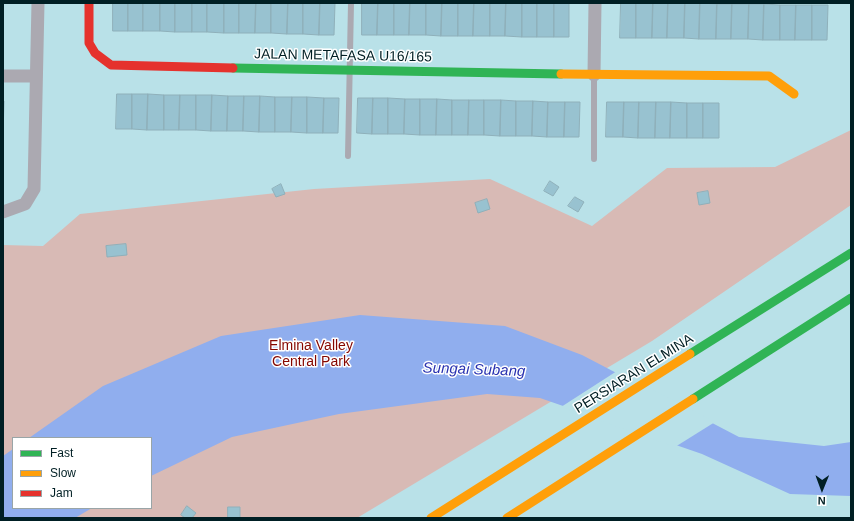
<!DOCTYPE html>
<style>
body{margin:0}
#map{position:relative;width:854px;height:521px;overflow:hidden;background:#b9e1e8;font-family:Arial,sans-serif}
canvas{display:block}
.frame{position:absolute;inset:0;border:4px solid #001f24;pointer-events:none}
.legend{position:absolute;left:12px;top:437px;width:140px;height:72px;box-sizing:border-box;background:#fff;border:1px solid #99a5a7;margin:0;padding:5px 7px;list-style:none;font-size:12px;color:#001f24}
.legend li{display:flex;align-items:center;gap:8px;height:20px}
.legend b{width:20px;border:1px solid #99a5a7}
.north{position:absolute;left:802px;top:469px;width:40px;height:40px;-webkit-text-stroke:3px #fff;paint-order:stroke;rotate:181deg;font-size:11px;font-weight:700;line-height:16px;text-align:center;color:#001f24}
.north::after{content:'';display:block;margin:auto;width:14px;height:18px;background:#001f24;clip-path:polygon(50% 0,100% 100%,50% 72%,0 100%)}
</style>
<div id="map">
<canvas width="854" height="521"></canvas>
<div class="frame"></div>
<ul class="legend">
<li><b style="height:5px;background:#30b455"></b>Fast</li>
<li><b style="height:5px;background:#ff9f0a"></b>Slow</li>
<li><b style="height:5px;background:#e5322d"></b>Jam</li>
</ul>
<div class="north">N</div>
</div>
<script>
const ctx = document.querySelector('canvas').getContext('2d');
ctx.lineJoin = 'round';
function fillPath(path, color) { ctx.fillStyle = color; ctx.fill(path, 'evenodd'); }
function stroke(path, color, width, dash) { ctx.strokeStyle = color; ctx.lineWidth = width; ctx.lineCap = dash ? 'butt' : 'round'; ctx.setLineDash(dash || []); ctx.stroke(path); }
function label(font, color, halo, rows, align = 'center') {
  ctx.font = font + ' Arial,sans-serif'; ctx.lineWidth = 3; ctx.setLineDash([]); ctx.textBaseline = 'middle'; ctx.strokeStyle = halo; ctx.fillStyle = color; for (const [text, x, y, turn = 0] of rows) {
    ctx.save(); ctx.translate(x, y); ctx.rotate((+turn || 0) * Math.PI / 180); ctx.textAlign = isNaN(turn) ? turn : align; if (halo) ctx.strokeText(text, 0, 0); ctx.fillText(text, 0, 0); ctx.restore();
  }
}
const green = new Path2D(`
 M851 130V205L652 341 357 518H3V245L43 246 80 214 314 189 490 179 592 226 667 168 775 167ZM13 438H151V508H13Z`);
const water = new Path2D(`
 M360 315 505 326 582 355 739 437 824 446 851 442V496L790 494 702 454 540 398 487 394 339 414 232 437 151 476V438H29L103 386 221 336Z
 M13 449V508H92L75 518H3V456Z`);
const pier = new Path2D(`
 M617 371 715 422 675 447 561 407Z`);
const building = new Path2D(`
 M113 3H128V31H113Z
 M128 3H143V31H128Z
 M143 3H160V31H143Z
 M160 3H175V32L160 31Z
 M175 3H192V32H175Z
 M192 3H207V32H192Z
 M207 3H224V33L207 32Z
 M224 3H239V33H224Z
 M239 3H256L255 33H239Z
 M256 3H271V33H255Z
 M271 3H288L287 34 271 33Z
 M288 3H303V34H287Z
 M303 3H320L319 35 303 34Z
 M320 3H335L334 35H319Z
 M362 3H378L377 35H362Z
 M378 3H394V35H377Z
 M394 3H410L409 35H394Z
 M410 3H426V35H409Z
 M426 3H442L441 36 426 35Z
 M442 3H458V36H441Z
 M458 3H474L473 36H458Z
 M474 3H490V36H473Z
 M490 3H506L505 36H490Z
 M506 3H522V37L505 36Z
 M522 3H537V37H522Z
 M537 3H554V37H537Z
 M554 3H569V37H554Z
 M621 3H636V38H620Z
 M636 3H653L652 38H636Z
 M653 3H668L667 38H652Z
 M668 3H685L684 38H667Z
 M685 3H700L699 39 684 38Z
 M700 3 717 4 716 39H699Z
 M717 4H732L731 39H716Z
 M732 4H749L748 39H731Z
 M749 4H764L763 40 748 39Z
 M764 4 780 5V40H763Z
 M780 5H796L795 40H780Z
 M796 5H812V40H795Z
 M812 5H828L827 40H812Z
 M117 94H132V129H116Z
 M132 94H148L147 130 132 129Z
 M148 94 164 95V130H147Z
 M164 95H180L179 130H164Z
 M180 95H196V130H179Z
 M196 95H212L211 131 196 130Z
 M212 95 228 96 227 131H211Z
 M228 96H244L243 131H227Z
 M244 96H260L259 132 243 131Z
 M260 96 275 97V132H259Z
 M275 97H292L291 132H275Z
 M292 97H307V133L291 132Z
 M307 97 324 98 323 133H307Z
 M324 98H339L338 133H323Z
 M358 98H373L372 134 357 133Z
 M373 98H388V134H372Z
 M388 98 405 99 404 134H388Z
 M405 99H420V135L404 134Z
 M420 99H437L436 135H420Z
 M437 99 452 100V135H436Z
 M452 100H469L468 135H452Z
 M469 100H484V135H468Z
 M484 100H501L500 136 484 135Z
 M501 100 516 101V136H500Z
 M3 101H4L3 136Z
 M516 101H533L532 136H516Z
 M533 101 548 102 547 137 532 136Z
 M548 102H565L564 137H547Z
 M565 102H580L579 137H564Z
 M607 102H624L623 137H606Z
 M624 102H639L638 138 623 137Z
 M639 102H656L655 138H638Z
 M656 102H671L670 138H655Z
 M671 102 687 103V138H670Z
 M687 103H703V138H687Z
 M703 103H719V138H703Z
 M550 181 559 187 553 196 544 191Z
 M281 184 285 194 276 197 272 189Z
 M708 191 710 203 699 205 697 193Z
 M575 197 584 202 578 212 568 206Z
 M487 199 490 209 478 213 475 203Z
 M126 244 127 255 107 257 106 246Z
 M187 506 196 513 192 518H185L181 515Z
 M228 507H240V518H228Z`);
const lane = new Path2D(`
 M594 75V159
 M348 156 351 3`);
const street = new Path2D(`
 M594 75 595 3
 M3 76H36
 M3 212 25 204 34 189 38 3`);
const fast = new Path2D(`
 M233 68 561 74
 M690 354 851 253
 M693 399 851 298`);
const slow = new Path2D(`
 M561 74 769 76 794 94
 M431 518 690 354
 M507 518 693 399`);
const jam = new Path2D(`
 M89 3V43L95 53 111 65 233 68`);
const streetNames = [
 ["JALAN METAFASA U16/165",343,56,1],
 ["PERSIARAN ELMINA",634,374,-32]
];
const parkNames = [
 ["Elmina Valley",311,346],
 ["Central Park",311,362]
];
const waterNames = [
 ["Sungai Subang",474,370,2]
];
fillPath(green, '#d8bab5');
fillPath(water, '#90aeee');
fillPath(pier, '#b9e1e8');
fillPath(building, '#98c2d0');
stroke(building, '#8fb0ba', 1);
stroke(lane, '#aba9b1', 6);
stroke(street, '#aba9b1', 13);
stroke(fast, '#30b455', 9);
stroke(slow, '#ff9f0a', 9);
stroke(jam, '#e5322d', 9);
label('14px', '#001f24', '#fff', streetNames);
label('14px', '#850600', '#fff', parkNames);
label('italic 15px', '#2831b0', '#fff', waterNames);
</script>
